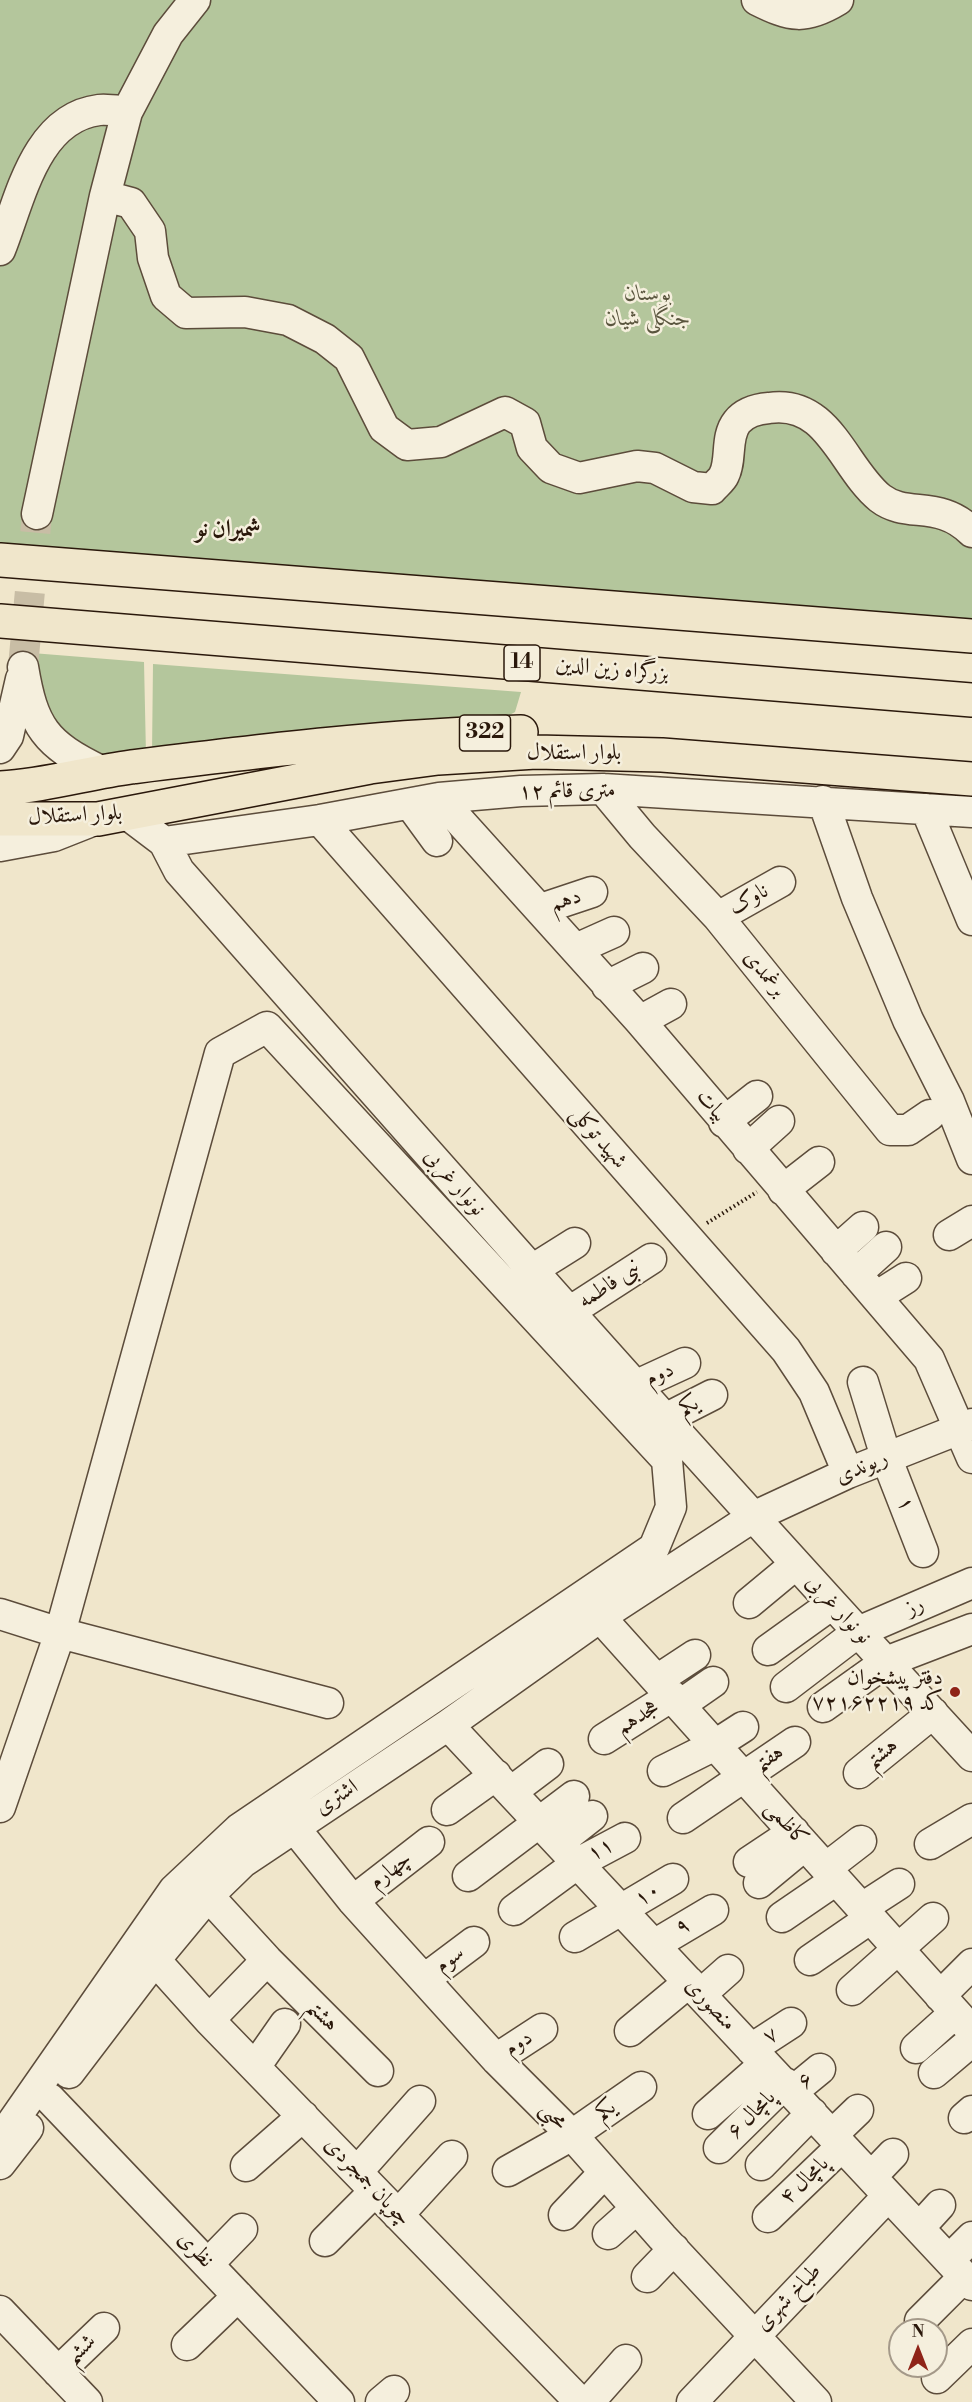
<!DOCTYPE html>
<meta charset="utf-8">
<style>
body{margin:0}
#map{position:relative;width:972px;height:2402px;overflow:hidden;background:#f0e6cb;font-family:"Libre Bodoni",serif}
canvas{display:block}
.north{position:absolute;left:888px;top:2318px;width:60px;height:60px;box-sizing:border-box;background:#f5efdd;border:2px solid #a49989;border-radius:50%;rotate:0deg;font-size:16px;font-weight:700;line-height:24px;text-align:center;color:#2a180b}
.north::after{content:'';display:block;margin:auto;width:21px;height:27px;background:#8f2418;clip-path:polygon(50% 0,100% 100%,50% 72%,0 100%)}
</style>
<div id="map">
<canvas width="972" height="2402"></canvas>
<div class="north">N</div>
</div>
<script>
const ctx = document.querySelector('canvas').getContext('2d');
ctx.lineJoin = 'round';
function fillPath(path, color) { ctx.fillStyle = color; ctx.fill(path, 'evenodd'); }
function stroke(path, color, width, dash) { ctx.strokeStyle = color; ctx.lineWidth = width; ctx.lineCap = dash ? 'butt' : 'round'; ctx.setLineDash(dash || []); ctx.stroke(path); }
function label(font, color, halo, rows, align = 'center') {
  ctx.font = font + ' "Libre Bodoni",Amiri,serif'; ctx.lineWidth = 5; ctx.setLineDash([]); ctx.textBaseline = 'middle'; ctx.strokeStyle = halo; ctx.fillStyle = color; for (const [text, x, y, turn = 0] of rows) {
    ctx.save(); ctx.translate(x, y); ctx.rotate((+turn || 0) * Math.PI / 180); ctx.textAlign = isNaN(turn) ? turn : align; if (halo) ctx.strokeText(text, 0, 0); ctx.fillText(text, 0, 0); ctx.restore();
  }
}
const green = new Path2D(`
 M0 0H972V641L0 567Z
 M32 653 144 662 146 755 104 758 61 740 31 667Z
 M153 664 521 692 515 712 495 723 152 753Z`);
const minorTunnel = new Path2D(`
 M23 667 37 514`);
const path = new Path2D(`
 M707 1223 757 1192`);
const minor = new Path2D(`
 M757 0C791 17 805 20 838 0
 M105 196 131 203 150 231 153 258 166 296 186 313 245 312 288 320 325 339 349 358 384 428 407 445 441 442 505 412 525 423 532 448 551 468 579 478 637 466 655 468 693 487 712 489C715 485 722 480 724 475 732 460 725 437 737 422 745 412 757 409 769 408 829 399 843 468 880 498 907 519 939 499 972 532
 M0 250C20 200 35 118 99 110 108 109 118 111 127 112
 M37 514 105 196 127 112 168 34 195 0
 M23 667C33 727 45 744 101 771
 M0 748 8 736 21 679
 M603 789 642 836 718 917 890 1130H908L930 1115
 M439 798 640 1021 929 1359 972 1458
 M823 801 857 898 908 1020 949 1101 972 1159
 M410 804 437 841
 M926 809 972 920
 M127 814 164 842 179 871C441 1168 703 1465 972 1756
 M320 820 786 1350 814 1392 848 1473
 M164 842 320 820 439 798 521 791 603 789 972 812
 M0 846 54 836 92 821
 M541 909 592 892
 M718 917 780 882
 M576 949 614 932
 M607 986 643 968
 M640 1021 671 1004
 M724 1122 757 1096
 M748 1149 779 1121
 M783 1190 819 1162
 M949 1235 972 1221
 M836 1251 863 1227
 M532 1270 575 1243
 M856 1274 886 1247
 M876 1297 906 1278
 M569 1312 651 1259
 M863 1382 886 1457 923 1552
 M635 1386 685 1363
 M665 1419 712 1395
 M749 1603 796 1564
 M0 1614 60 1633 328 1703
 M600 1617 972 2031
 M768 1650 832 1604
 M657 1680 695 1655
 M786 1687 858 1632 972 1583
 M680 1705 713 1682
 M823 1707 886 1662 972 1629
 M448 1725 972 2285
 M604 1739 672 1696
 M663 1771 715 1745 743 1727
 M859 1773 933 1713
 M511 1792 548 1764
 M0 1807 60 1633 220 1053 267 1027 667 1460 671 1507 654 1548 239 1829 174 1890 0 2140
 M447 1810 496 1775
 M683 1818 795 1742
 M293 1826 353 1901 496 2059 572 2135 662 2237 816 2402
 M559 1842 592 1816
 M930 1844 972 1819
 M749 1862 794 1832
 M826 1868 861 1841
 M468 1876 574 1796
 M759 1883 805 1845
 M212 1900 267 1960 378 2071
 M353 1901 429 1842
 M862 1908 899 1884
 M514 1910 578 1863 625 1838
 M782 1917 836 1880
 M575 1937 673 1879
 M654 1945 713 1910
 M155 1960 209 2020 580 2402
 M810 1960 871 1918
 M426 1978 474 1942
 M852 1990 933 1918
 M701 1994 728 1970
 M940 1996 972 1964
 M209 2020 267 1960
 M630 2031 689 1982
 M916 2048 955 2013
 M751 2049 791 2023
 M496 2059 542 2029
 M255 2067 285 2024
 M69 2073 155 1960 208 1896 243 1862 448 1725 600 1617 753 1517 848 1473 972 1424
 M934 2073 972 2041
 M792 2092 820 2069
 M50 2099 339 2402
 M708 2114 765 2064
 M964 2118 972 2111
 M832 2135 858 2110
 M719 2148 785 2083
 M0 2164 28 2128
 M761 2165 812 2113
 M246 2166 303 2116
 M508 2171 572 2135 641 2087
 M357 2172 420 2101
 M871 2177 893 2154
 M398 2215 452 2156
 M564 2215 604 2173
 M768 2217 842 2146
 M919 2228 940 2205
 M608 2234 636 2209
 M325 2241 375 2191
 M949 2260 972 2237
 M208 2264 242 2229
 M647 2277 674 2249
 M0 2311 87 2402
 M920 2321 964 2277
 M187 2345 238 2296
 M58 2372 104 2328
 M937 2378 972 2344
 M381 2402 394 2391
 M589 2402 626 2360
 M692 2402 888 2196`);
const major = new Path2D(`
 M0 788C44 786 87 773 131 767 261 751 390 735 521 732
 M0 819H98L370 767 438 758 536 752 662 755 972 779`);
const highway = new Path2D(`
 M0 560 972 636
 M0 621 972 700`);
const markers = [
 [955,1692,6,"#8f2418"]
];
const shields = [
 [522,663,36],
 [485,733,51]
];
const shieldNames = [
 ["14",522,663],
 ["322",485,733]
];
const parkNames = [
 ["بوستان",648,295],
 ["جنگلی شیان",648,320]
];
const streetNames = [
 ["بزرگراه زین الدین",612,670,5],
 ["بلوار استقلال",574,754],
 ["۱۲ متری قائم",567,792,-1],
 ["بلوار استقلال",75,816,-3],
 ["ناوک",749,900,-29],
 ["دهم",566,901,-18],
 ["برغمدی",764,974,51],
 ["بیات",711,1106,50],
 ["شهید توکلی",598,1138,49],
 ["نونوار غربی",454,1183,49],
 ["نبی فاطمه",610,1285,-33],
 ["دوم",660,1375,-25],
 ["یکم",689,1407,-27],
 ["ریوندی",862,1468,-23],
 ["۱",905,1504,69],
 ["رز",915,1607,-23],
 ["نو نوار غربی",838,1610,47],
 ["هجدهم",638,1718,-32],
 ["هشتم",882,1754,-39],
 ["هفتم",769,1759,-34],
 ["اشتری",337,1798,-33],
 ["کاظمی",786,1824,48],
 ["۱۱",601,1850,-28],
 ["چهارم",391,1871,-38],
 ["۱۰",648,1895,-32],
 ["۹",683,1927,-31],
 ["سوم",450,1960,-37],
 ["منصوری",710,2005,47],
 ["هشتم",322,2016,45],
 ["۷",771,2036,-32],
 ["دوم",519,2044,-34],
 ["۶",806,2081,-40],
 ["یکم",606,2111,-34],
 ["۶ پامچال",752,2115,-45],
 ["محبی",553,2116,45],
 ["پامچال ۴",805,2181,-44],
 ["چوپان جمجردی",367,2182,46],
 ["نظری",195,2250,46],
 ["طباخ شهری",789,2298,-46],
 ["ششم",81,2350,-44]
];
const poiNames = [
 ["دفتر پیشخوان",943,1679],
 ["کد ۷۲۱۶۲۲۱۹",943,1704]
];
const neighbourhoodNames = [
 ["شمیران نو",228,530]
];
fillPath(green, '#b4c69c');
stroke(minorTunnel, '#c8bda5', 30, [30, 15]);
stroke(minor, '#5c4c3b', 33);
stroke(major, '#2a180b', 36);
stroke(highway, '#2a180b', 36);
stroke(path, '#2a180b', 4, [1.5, 3]);
stroke(minor, '#f5efdd', 30);
stroke(major, '#f0e6cb', 33);
stroke(highway, '#f0e6cb', 33);
for (const [x, y, r, color] of markers) { const dot = new Path2D(); dot.arc(x, y, r, 0, 2 * Math.PI); ctx.fillStyle = color; ctx.fill(dot); stroke(dot, '#f5efdd', 2); }
for (const [x, y, w] of shields) { const box = new Path2D(); box.roundRect(x - w / 2, y - 18, w, 36, 4.5); ctx.fillStyle = '#f5efdd'; ctx.fill(box); stroke(box, '#2a180b', 1.5); }
label('bold 21px', '#2a180b', null, shieldNames);
label('italic 22px', '#5a553e', '#f5efdd', parkNames);
label('22px', '#2a180b', '#f5efdd', streetNames);
label('22px', '#2a180b', '#f5efdd', poiNames, 'right');
label('bold 24px', '#2a180b', '#f5efdd', neighbourhoodNames);
</script>
